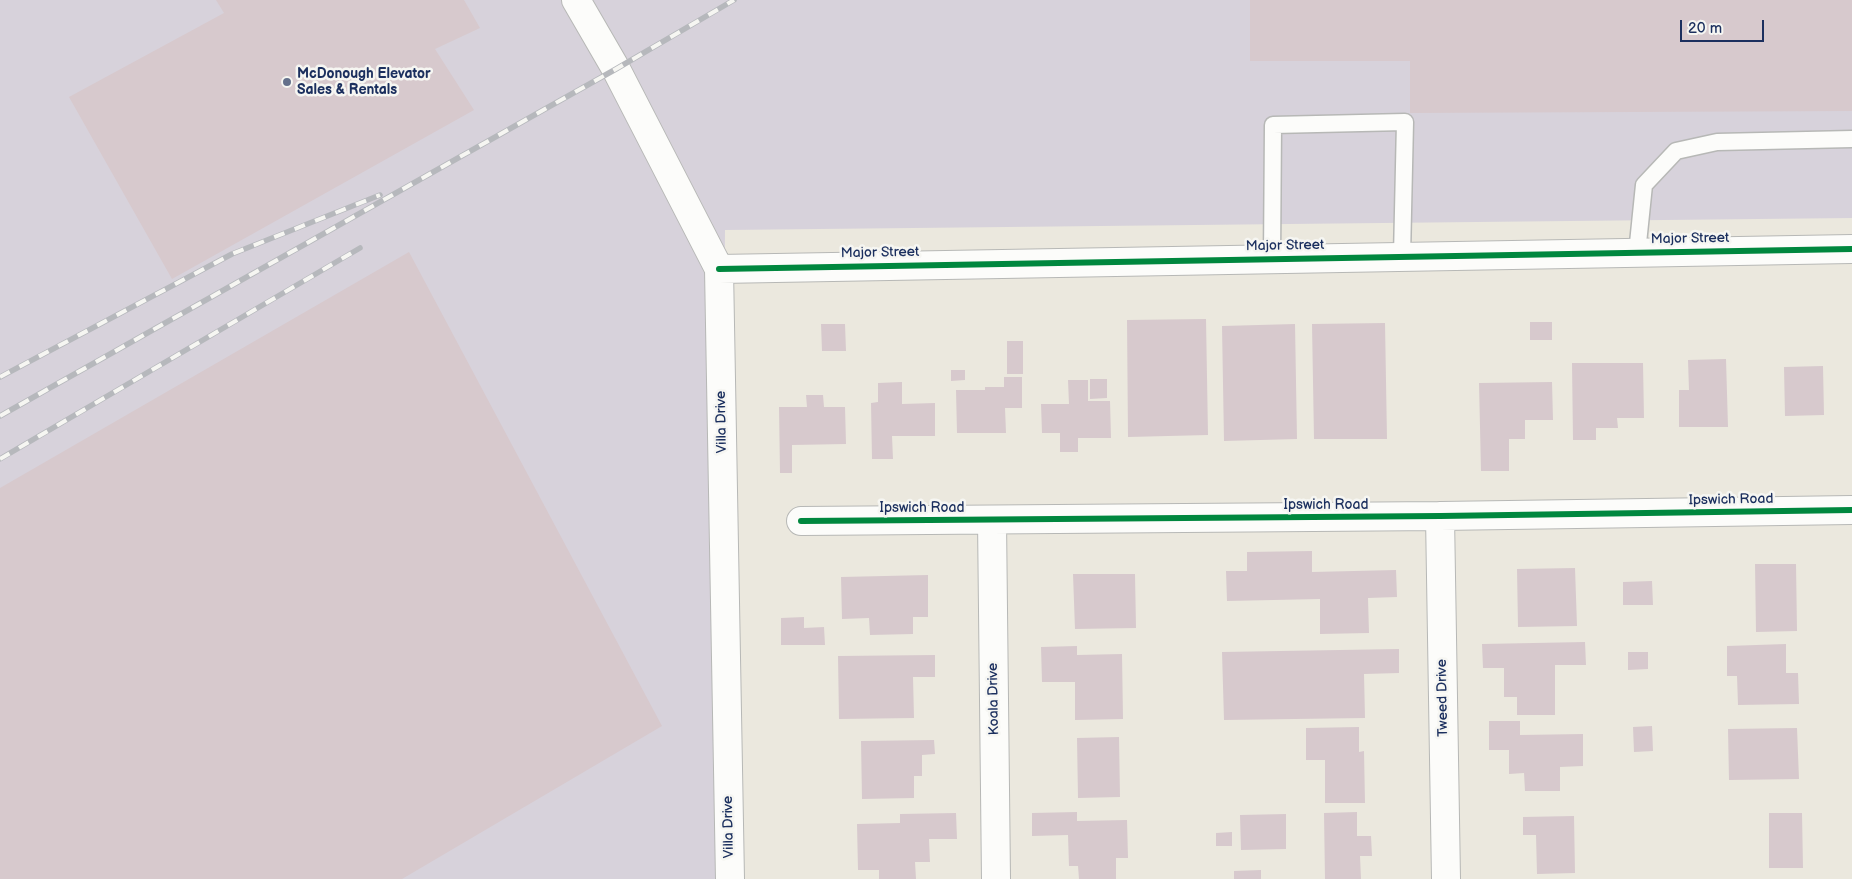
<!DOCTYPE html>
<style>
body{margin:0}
#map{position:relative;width:1852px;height:879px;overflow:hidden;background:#ebe8de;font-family:"Balsamiq Sans",sans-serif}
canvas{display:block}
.scale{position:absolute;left:1680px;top:20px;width:84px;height:22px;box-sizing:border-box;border:2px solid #1b2f5e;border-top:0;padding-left:6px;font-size:15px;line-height:18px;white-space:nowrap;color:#1b2f5e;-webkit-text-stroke:4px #f6f6f2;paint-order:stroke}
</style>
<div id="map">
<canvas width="1852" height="879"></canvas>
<div class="scale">20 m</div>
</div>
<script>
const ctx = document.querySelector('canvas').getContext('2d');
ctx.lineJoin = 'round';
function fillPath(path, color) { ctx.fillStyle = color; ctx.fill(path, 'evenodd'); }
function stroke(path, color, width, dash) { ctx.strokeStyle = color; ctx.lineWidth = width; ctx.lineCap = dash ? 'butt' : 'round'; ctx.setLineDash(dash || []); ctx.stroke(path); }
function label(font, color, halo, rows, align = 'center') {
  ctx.font = font + ' "Balsamiq Sans",sans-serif'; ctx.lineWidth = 5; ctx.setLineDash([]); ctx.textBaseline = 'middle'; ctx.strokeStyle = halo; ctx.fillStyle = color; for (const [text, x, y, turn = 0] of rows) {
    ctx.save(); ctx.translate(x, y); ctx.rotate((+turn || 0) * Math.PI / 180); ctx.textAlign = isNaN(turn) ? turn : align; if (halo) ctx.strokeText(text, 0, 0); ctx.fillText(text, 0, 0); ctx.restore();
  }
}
const industrial = new Path2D(`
 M0 0H1852V218L725 230 720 879H0Z`);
const building = new Path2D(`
 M216 0H464L480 28 435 49 474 110 172 279 69 97 224 13Z
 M1250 0H1852V111L1410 113V61H1250Z
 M409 252 662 726 402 879H0V488Z
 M1206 319 1208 435 1128 437 1127 320Z
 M1530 322H1552V340H1530Z
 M1385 323 1387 439H1314L1312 324Z
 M821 324H845L846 351H822Z
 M1295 324 1297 439 1224 441 1222 326Z
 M1007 341H1023V374H1007Z
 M1726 359 1728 427H1679V390H1689L1688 360Z
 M1572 363H1643L1644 418H1617L1618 428H1596V440H1573Z
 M1823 366 1824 415 1785 416 1784 367Z
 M951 370H965V380L951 381Z
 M1004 377H1022V408H1005L1006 433H957L956 390H985V387H1004Z
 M1090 379H1107V398L1090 399Z
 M1068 380H1088V401H1110L1111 438H1078V452H1060V433H1042L1041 404H1069Z
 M902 382V404L935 403V436H892L893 459H872L871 403 878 402V383Z
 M1552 382 1553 420H1525V439H1509V471H1481L1479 383Z
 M806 395H823L824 407H845L846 444 792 445V473H780L779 407H807Z
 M1312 551V572L1396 570 1397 597 1368 598 1369 633 1320 634V599L1227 601 1226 571H1247V552Z
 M1755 564H1796L1797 631 1756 632Z
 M1575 568 1577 626 1518 627 1517 569Z
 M1073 574H1135L1136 628 1075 629Z
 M928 575V617H913V634L870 635 869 618 842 619 841 577Z
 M1652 581 1653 605H1623V582Z
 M804 617V628L824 627 825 645H781V618Z
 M1585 642 1586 665H1555V715H1517V697H1504V668H1483L1482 644Z
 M1786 644V673H1798L1799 704 1738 705 1737 676H1727V646Z
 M1077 646V655L1122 654 1123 719 1075 720V682H1042L1041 647Z
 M1399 649V673L1364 674 1365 718 1224 720 1222 652Z
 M1628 652H1648V669L1628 670Z
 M935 655V677H913L914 718 839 719 838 656Z
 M1489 721H1520V735L1583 734V766L1560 767V791H1525L1524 773 1509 774V750H1489Z
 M1652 726 1653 751 1634 752 1633 727Z
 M1359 727V752L1364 751 1365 803H1325V760H1306V728Z
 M1797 728 1799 779 1729 780 1728 729Z
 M1119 737 1120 797 1078 798 1077 738Z
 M934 740 935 754 922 755V776H914V798L862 799 861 741Z
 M1077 812V821L1127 820 1128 858H1116V879H1079L1078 866H1069L1068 835 1032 836V813Z
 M1357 812V836H1371L1372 856H1360L1361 879H1325L1324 813Z
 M956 813 957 839H929L930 862H915L916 879H879V870H858L857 824 900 823V814Z
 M1769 813H1802L1803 868H1769Z
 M1286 814V849L1241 850 1240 815Z
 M1574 816 1575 873 1537 874 1536 835H1523V817Z
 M1232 832V846H1216V833Z
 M1261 870V879H1234V871Z`);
const service = new Path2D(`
 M1637 253 1644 185 1676 151 1717 142 1852 139
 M1272 258 1273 125 1405 122 1402 256`);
const minor = new Path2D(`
 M576 0 616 69 719 269 730 879
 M719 269 1852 249
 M1440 516 1446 879
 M992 520 996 879
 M801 521 1440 516 1852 510`);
const rail = new Path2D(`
 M0 377 232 254 380 195
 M0 416 616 69 734 0
 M0 459 360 248`);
const cycleway = new Path2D(`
 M719 269 1852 249
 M801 521 1440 516 1852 510`);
const markers = [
 [287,82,5,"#64708b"]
];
const poiNames = [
 ["McDonough Elevator",297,74],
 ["Sales & Rentals",297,90]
];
const streetNames = [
 ["Major Street",1690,239,-1],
 ["Major Street",1285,246,-1],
 ["Major Street",880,253,-1],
 ["Villa Drive",722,422,-91],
 ["Ipswich Road",1731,500,-1],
 ["Ipswich Road",1326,505],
 ["Ipswich Road",922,508],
 ["Tweed Drive",1443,698,-91],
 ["Koala Drive",994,699,-91],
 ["Villa Drive",729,827,-91]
];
fillPath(industrial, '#d7d2db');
fillPath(building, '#d7c9cd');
stroke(service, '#b7b8b6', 19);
stroke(minor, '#b7b8b6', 30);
stroke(service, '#fcfcfa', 16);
stroke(minor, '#fcfcfa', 28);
stroke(rail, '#b6b8bc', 5.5);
stroke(rail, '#f6f6f2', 4, [11]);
stroke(cycleway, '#00873e', 6);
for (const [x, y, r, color] of markers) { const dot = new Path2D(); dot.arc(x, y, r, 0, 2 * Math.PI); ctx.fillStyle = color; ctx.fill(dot); stroke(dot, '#f6f6f2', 2); }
label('bold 14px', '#1b2f5e', '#f6f6f2', poiNames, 'left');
label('14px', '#1b2f5e', '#f6f6f2', streetNames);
</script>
